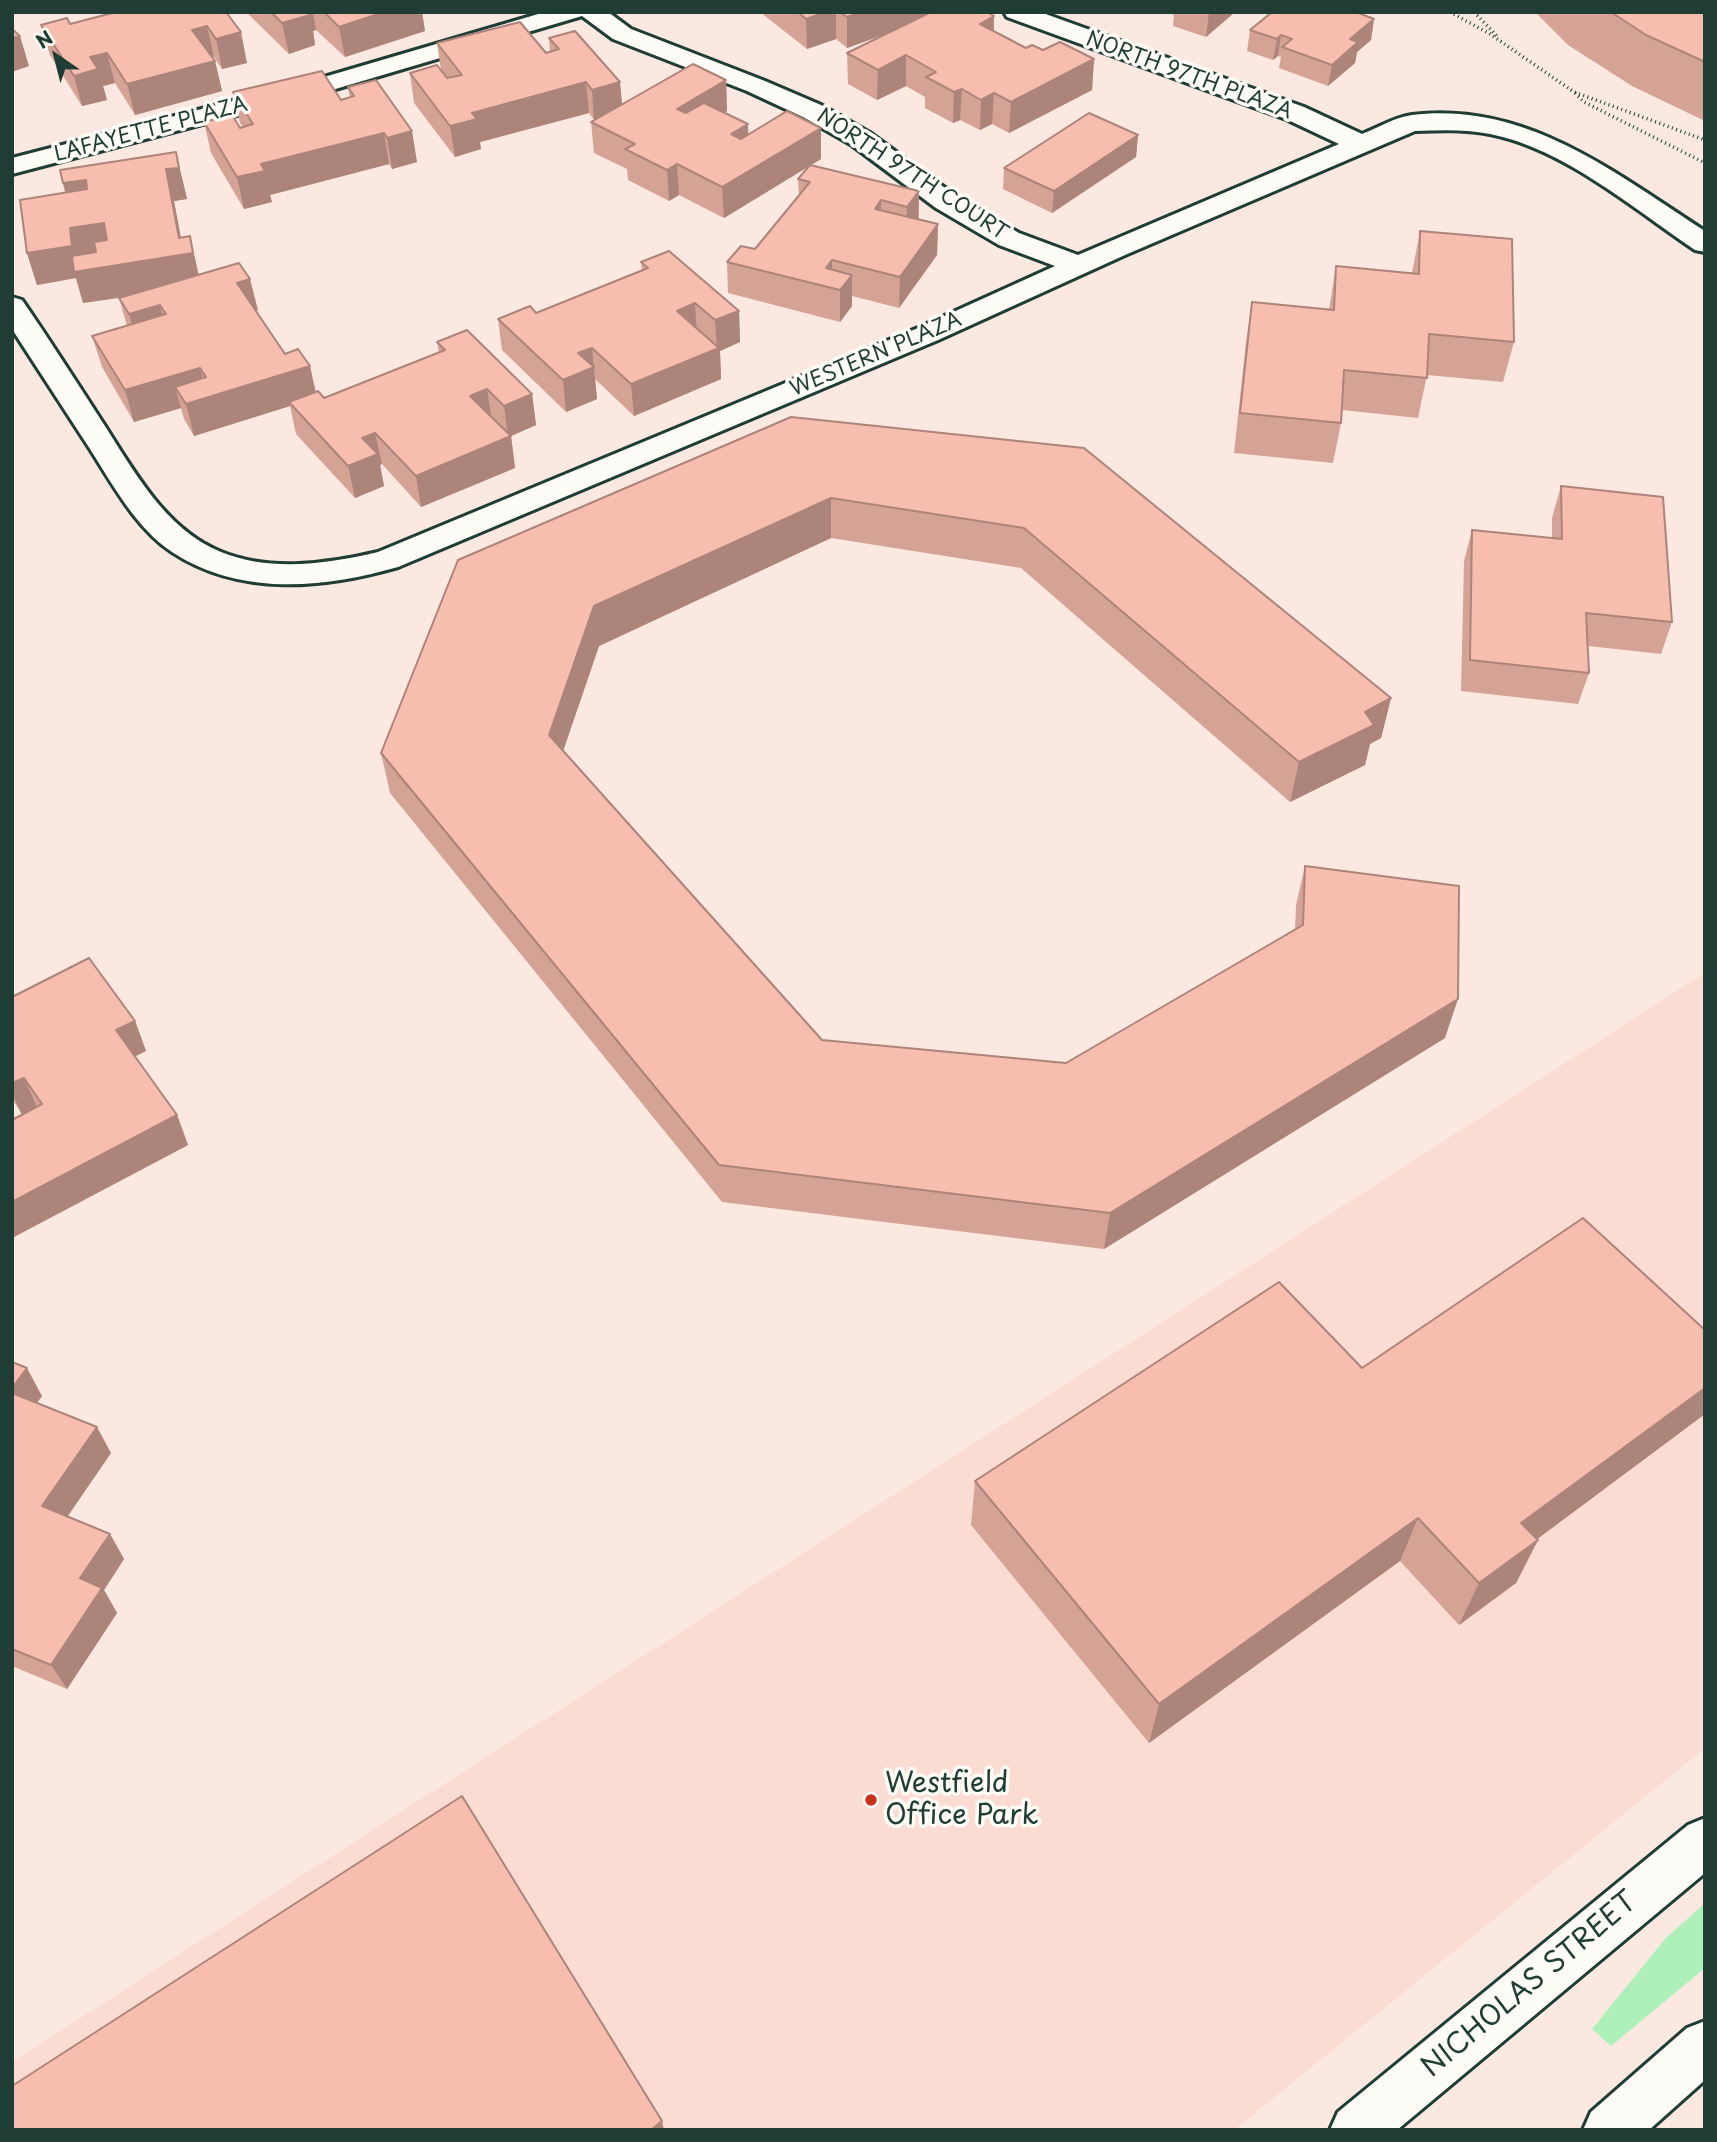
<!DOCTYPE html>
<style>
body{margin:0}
#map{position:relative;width:1717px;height:2142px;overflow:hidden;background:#fbe9e1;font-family:"Playpen Sans",sans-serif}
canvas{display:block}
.frame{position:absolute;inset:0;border:14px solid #1f3d34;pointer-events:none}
.north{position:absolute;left:21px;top:21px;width:70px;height:70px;-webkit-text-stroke:5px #fdfcf7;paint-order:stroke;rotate:325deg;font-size:19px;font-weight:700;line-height:28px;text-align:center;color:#1f3d34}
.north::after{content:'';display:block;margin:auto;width:24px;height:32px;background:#1f3d34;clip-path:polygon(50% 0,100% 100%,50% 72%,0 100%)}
</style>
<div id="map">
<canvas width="1717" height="2142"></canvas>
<div class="frame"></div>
<div class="north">N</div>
</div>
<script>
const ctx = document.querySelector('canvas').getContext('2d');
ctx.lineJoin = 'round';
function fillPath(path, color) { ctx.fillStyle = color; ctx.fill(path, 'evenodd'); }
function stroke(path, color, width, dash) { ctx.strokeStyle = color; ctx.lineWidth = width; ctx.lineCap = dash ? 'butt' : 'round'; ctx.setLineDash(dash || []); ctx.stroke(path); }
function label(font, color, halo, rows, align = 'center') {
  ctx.font = font + ' "Playpen Sans",sans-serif'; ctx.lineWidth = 7; ctx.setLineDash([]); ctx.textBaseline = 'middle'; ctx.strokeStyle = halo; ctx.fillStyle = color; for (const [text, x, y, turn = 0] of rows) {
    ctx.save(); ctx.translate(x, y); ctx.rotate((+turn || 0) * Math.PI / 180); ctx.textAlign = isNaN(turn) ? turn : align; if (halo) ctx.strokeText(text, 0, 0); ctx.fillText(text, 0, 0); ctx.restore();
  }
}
const built = new Path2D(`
 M1705 973V1748L1234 2130H12V2062Z`);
const green = new Path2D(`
 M1705 1903V1968L1611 2046 1592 2029 1665 1939Z`);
const path = new Path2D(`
 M1450 12 1490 34 1574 92 1705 140
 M1474 12 1498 37
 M1575 93 1584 102 1705 163`);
const minor = new Path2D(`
 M545 12H608L631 29 765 81 821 105 870 133 956 196 1019 233 1078 255 1339 144 1286 119 1007 17 1004 12H1040L1304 107 1362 134C1378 128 1395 117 1412 115 1526 101 1615 173 1705 231V252L1695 250C1634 209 1563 148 1490 134 1465 129 1441 130 1415 131L1125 255 938 340 398 567C324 588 241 597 172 552 136 528 113 485 90 449 64 409 38 369 12 329V297L22 300C49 339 75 380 101 420 133 469 164 529 221 552 270 572 328 564 378 552L918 328 1055 266 999 245 936 208 852 145 803 117 747 91 613 39 582 16 332 90 12 174V158L314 80Z`);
const tertiary = new Path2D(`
 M1705 1818V1873L1397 2130H1330L1338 2112 1688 1825Z
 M1705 2021V2080L1649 2130H1583L1591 2112 1687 2028Z`);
const wall = new Path2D(`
 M226 12 247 63 222 69 214 57H212L215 61 222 91 135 115 115 83 103 86 107 100 82 106 50 55 41 25Z
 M246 12H422L425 31 345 57 316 30 313 31 315 45 289 54Z
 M760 12H931L994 16V31L1026 48 1094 59 1092 90 1009 133 992 124 980 130 960 120 953 123 925 108V97L906 86 877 100 848 84 847 53 888 33 847 48 836 39 807 49Z
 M1166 12H1235L1206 37 1173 26 1174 15Z
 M1535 12H1705V121L1632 86 1568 45Z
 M1374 19 1371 40 1357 52 1355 63 1328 86 1279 68 1281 57 1278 56 1273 60 1247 51 1250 30Z
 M549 38 622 104 726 80 727 111 724 113 748 135 821 159 811 165 919 191V220L938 224 937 255 899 308 852 296V306L840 322 728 293 727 262 755 249 799 195 798 179 809 166 724 218 679 195 669 201 628 180 627 169 594 153 591 122 594 120 589 113 480 142 481 149 455 157 414 103 410 73 441 70 437 43 546 53 550 52Z
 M348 87 417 162 392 169 389 164 270 195 272 202 244 209 211 153 204 122 240 128 243 127 240 123 233 92 341 100 350 98Z
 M1138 135 1136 157 1052 213 1003 189 1004 168Z
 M63 183H183L187 199 174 201 181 238 199 275 258 310 256 311 285 354 310 366 315 392 324 398 439 352 437 342 532 394 536 425 511 436 515 468 421 507 382 464 380 465 384 486 355 498 296 434 290 406 194 436 184 419 181 408 134 422 102 367 92 336 127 326 119 298 83 303 76 278 37 285 27 253 65 193Z
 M1420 231 1514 342 1503 382 1427 375 1418 418 1342 410 1341 423 1333 463 1234 453 1246 342 1252 302 1329 310 1336 266 1412 273Z
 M641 262 739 311 740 342 720 351 721 379 634 416 595 379 597 399 566 412 502 350 498 319 536 313 642 271Z
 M791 417 1391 698 1381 738 1370 744 1365 765 1290 802 1021 568 831 538 599 646 563 750 822 1040 1066 1063 1295 929 1296 905 1305 866 1445 1038 1104 1249 722 1202 390 793 381 753Z
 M1561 486 1672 622 1661 654 1588 646 1589 673 1578 704 1461 691 1464 561 1472 530 1552 538V518Z
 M12 997 135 1021 146 1051 135 1056 177 1115 188 1145 12 1238 22 1114 12 1099Z
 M1705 1330V1414L1537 1539 1538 1540 1516 1583 1459 1625 1400 1561 1149 1743 971 1525 975 1481 1362 1368Z
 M12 1362 42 1396 36 1403 111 1453 67 1516 110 1534 124 1559 104 1590 117 1613 67 1689 12 1666Z`);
const shadedWall = new Path2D(`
 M299 12H313L316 30 313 31 315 45 289 54 282 23Z
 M383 12H422L425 31 345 57 339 27Z
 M826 12H836V39L807 49 806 19Z
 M861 12H931L930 18 847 48V17Z
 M1209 12H1235L1206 37Z
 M994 16 993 47 980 24Z
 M1374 19 1371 40 1357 52 1355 63 1328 86 1332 65 1350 39Z
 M207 26 214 57 200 60 192 30Z
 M241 32 247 63 222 69 216 39Z
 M1281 35 1278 56 1273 60 1277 39Z
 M20 36 29 66 12 72V38Z
 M107 53 115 83 103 86 107 100 82 106 74 76 90 57Z
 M906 55V86L877 100 878 70Z
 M1094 59 1092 90 1009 133 1011 102Z
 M215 61 222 91 135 115 127 84Z
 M726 80 727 111 679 139 677 109Z
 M586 82 589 113 480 142 481 149 455 157 450 126 472 113Z
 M620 82 623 113 594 121 592 90Z
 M962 89 960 120 953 123 954 92Z
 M994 93 992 124 980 130 981 100Z
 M748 124 749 155 731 134Z
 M821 128V159L724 218 722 187Z
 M412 131 417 162 392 169 387 138Z
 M384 133 389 164 270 195 272 202 244 209 237 177 261 164Z
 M1138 135 1136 157 1052 213 1054 191Z
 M176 152 187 199 174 201 184 255 190 236 201 285 83 303 76 278 37 285 27 253 70 228 104 223 179 238 166 169Z
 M677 164 679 195 669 201 667 170Z
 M86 180 95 211 72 214 63 183Z
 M919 191 918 222 906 238 907 207Z
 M881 200V232L875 209Z
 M938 224 937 255 899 308 900 277Z
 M832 260V289L826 268Z
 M852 275V306L840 322V290Z
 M250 279 258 310 244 314 237 283Z
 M695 303 697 335 677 311Z
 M160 305 169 336 138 345 129 314Z
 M739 311 740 342 720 351 721 379 634 416 631 384 717 349 715 320Z
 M592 348 597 399 566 412 563 380 578 353Z
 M310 366 317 398 289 402 290 406 194 436 186 404 175 387 181 408 134 422 125 390 200 368 208 398Z
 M487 389 492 421 470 396Z
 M532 394 536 425 511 436 515 468 421 507 416 476 508 437 504 406Z
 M375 433 382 464 380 465 384 486 355 498 348 466 362 438Z
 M831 498V538L599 646 555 775 549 735 594 606Z
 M1391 698 1381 738 1370 744 1365 765 1290 802 1299 762 1365 712Z
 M1458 999 1445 1038 1104 1249 1110 1213Z
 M135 1021 146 1051 128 1060 116 1030Z
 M24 1078 37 1107 22 1115 12 1093V1083Z
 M177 1115 188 1145 12 1238V1202Z
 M27 1368 42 1396 25 1419 12 1397V1388Z
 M1705 1388V1414L1501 1566 1521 1523Z
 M97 1427 111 1453 57 1532 42 1506Z
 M1418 1518 1400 1561 1149 1743 1159 1704Z
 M110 1534 124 1559 104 1590 117 1613 67 1689 51 1665 80 1578Z
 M1538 1540 1516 1583 1459 1625 1479 1583Z
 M662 2121 664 2130H651Z`);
const building = new Path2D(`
 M116 12H226L241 32 216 39 207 26 192 30 215 61 127 84 107 53 90 57 98 69 74 76 41 25 67 18 70 24Z
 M271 12H307L310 15 282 23Z
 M324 12H384L339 27Z
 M798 12H826L806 19Z
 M840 12H861L847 17Z
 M931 12H987L994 16 980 24 1026 48 1032 45 1043 50 1060 42 1094 59 1011 102 994 93 981 100 962 89 954 92 926 77 936 72 906 55 878 70 847 53Z
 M1272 12H1356L1374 19 1350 39 1358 42 1332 65 1282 47 1292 39 1281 35 1277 39 1250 30Z
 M1611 12H1705V62L1646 35Z
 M520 22 546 53 559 49 549 38 575 31 620 82 592 90 586 82 472 113 477 119 450 126 410 73 437 65 447 78 462 75 437 43Z
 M12 29 20 36 12 38Z
 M693 64 726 80 677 109 686 113 704 103 748 124 731 134 741 139 787 111 821 128 722 187 677 164 667 170 625 149 635 144 591 122Z
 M322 71 341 100 354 96 348 87 376 80 412 131 387 138 384 133 261 164 265 171 237 177 204 122 232 115 240 128 253 124 233 92Z
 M1089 113 1138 135 1054 191 1004 168Z
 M176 152 179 168 166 169 179 238 190 236 193 253 74 272 72 256 96 252 94 242 107 240 104 223 70 228 72 246 27 253 20 200 87 189 86 180 63 183 60 170Z
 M810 165 919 191 907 207 881 200 875 209 938 224 900 277 832 260 826 268 852 275 840 290 727 262 741 246 755 249 810 182 798 179Z
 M1420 231 1512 239 1514 342 1429 334 1427 378 1344 370 1341 423 1240 413 1252 302 1334 310 1336 266 1419 274Z
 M669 251 739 311 715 320 695 303 677 311 719 348 631 384 592 348 578 353 594 367 563 380 498 319 530 306 536 313 648 268 641 262Z
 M239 263 250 279 237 283 285 354 298 349 310 366 186 404 175 387 206 377 200 368 125 390 92 336 166 314 160 305 129 314 119 298Z
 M467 330 532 394 504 406 487 389 470 396 511 436 416 476 375 433 362 438 378 454 348 466 289 402 318 391 324 398 445 350 437 342Z
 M791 417 1084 448 1391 698 1365 712 1374 725 1299 762 1024 528 831 498 594 606 549 735 822 1040 1066 1063 1303 925 1305 866 1459 886 1458 999 1110 1213 719 1165 381 753 458 560Z
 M1561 486 1663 497 1672 622 1586 613 1589 673 1470 660 1472 530 1562 539Z
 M89 958 135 1021 116 1030 177 1115 12 1202V1120L42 1104 24 1078 12 1083V997Z
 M1583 1218 1705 1330V1388L1521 1523 1538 1540 1479 1583 1418 1518 1159 1704 975 1481 1279 1282 1362 1368Z
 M12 1362 27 1368 12 1388Z
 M12 1393 97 1427 42 1506 110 1534 80 1578 102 1588 51 1665 12 1649Z
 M462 1796 662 2121 651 2130H12V2086Z`);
const markers = [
 [871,1800,7,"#c8321e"]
];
const farStreetnames = [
 ["NORTH 97TH PLAZA",1189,76,20],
 ["LAFAYETTE PLAZA",151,130,-15],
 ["NORTH 97TH COURT",912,175,33],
 ["WESTERN PLAZA",876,355,-23]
];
const nearPoinames = [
 ["Westfield",885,1784],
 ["Office Park",885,1816]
];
const nearStreetnames = [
 ["NICHOLAS STREET",1530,1985,-40]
];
fillPath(built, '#fadcd2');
fillPath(green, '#adf0ba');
stroke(minor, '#1f3d34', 6);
stroke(tertiary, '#1f3d34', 6);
stroke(path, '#1f3d34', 3.5, [1, 3.5]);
fillPath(minor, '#fdfcf7');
fillPath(tertiary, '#fdfcf7');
fillPath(wall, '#d4a396');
fillPath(shadedWall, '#ad847a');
fillPath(building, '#f7bdaf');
stroke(building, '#ad847a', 2);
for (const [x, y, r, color] of markers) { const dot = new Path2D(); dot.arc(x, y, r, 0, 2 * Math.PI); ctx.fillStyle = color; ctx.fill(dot); stroke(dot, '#fdfcf7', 2.5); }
label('21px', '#1f3d34', '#fdfcf7', farStreetnames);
label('28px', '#1f3d34', '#fdfcf7', nearPoinames, 'left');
label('28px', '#1f3d34', '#fdfcf7', nearStreetnames);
</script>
